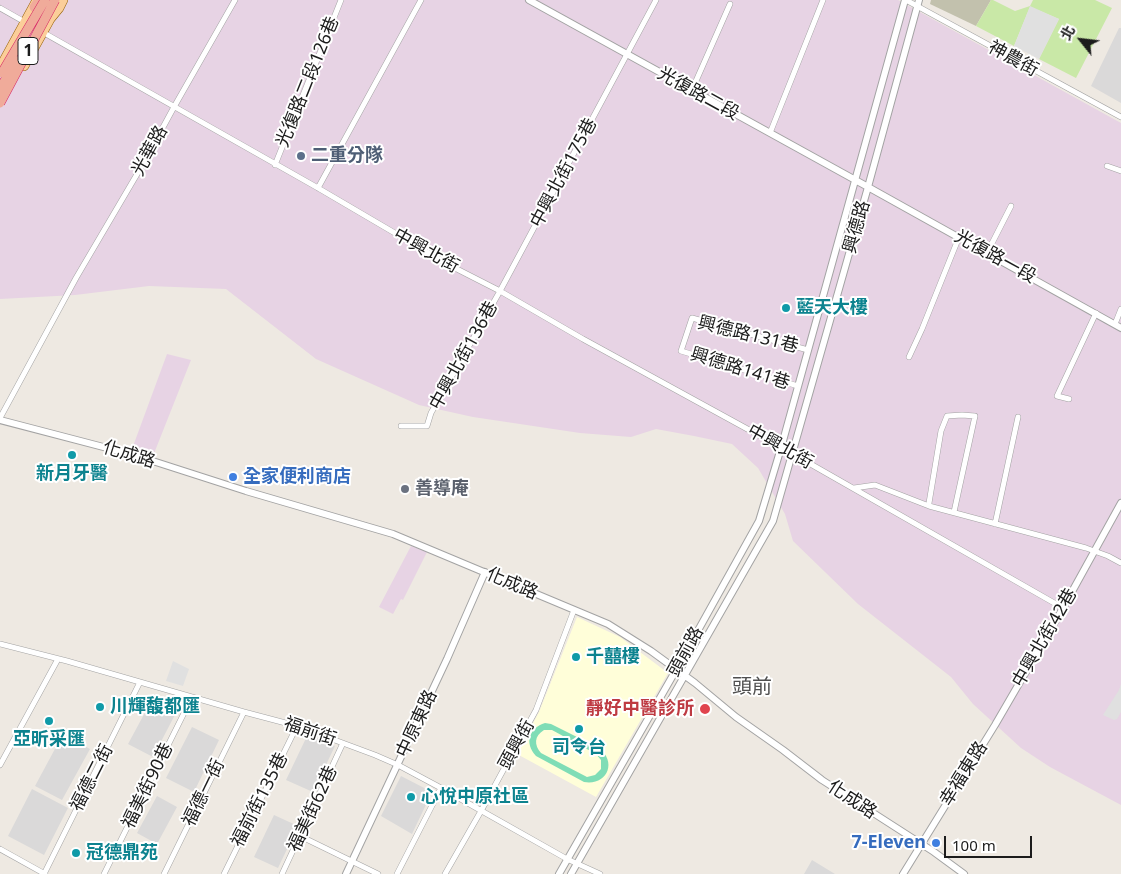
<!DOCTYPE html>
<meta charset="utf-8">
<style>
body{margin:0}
#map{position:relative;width:1121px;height:874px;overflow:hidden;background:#eee9e2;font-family:"Noto Sans","Noto Sans TC",sans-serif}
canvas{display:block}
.north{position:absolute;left:1056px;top:15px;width:50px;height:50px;-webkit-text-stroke:4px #fff;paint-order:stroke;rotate:299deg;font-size:14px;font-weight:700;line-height:20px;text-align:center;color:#1c1c1c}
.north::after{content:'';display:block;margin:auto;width:18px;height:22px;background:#1c1c1c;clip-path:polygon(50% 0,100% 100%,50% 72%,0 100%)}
.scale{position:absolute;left:944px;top:836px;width:88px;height:22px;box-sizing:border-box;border:2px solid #1c1c1c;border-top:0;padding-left:6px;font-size:15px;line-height:18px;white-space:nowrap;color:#1c1c1c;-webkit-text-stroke:4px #fff;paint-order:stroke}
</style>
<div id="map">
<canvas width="1121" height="874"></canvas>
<div class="north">北</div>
<div class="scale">100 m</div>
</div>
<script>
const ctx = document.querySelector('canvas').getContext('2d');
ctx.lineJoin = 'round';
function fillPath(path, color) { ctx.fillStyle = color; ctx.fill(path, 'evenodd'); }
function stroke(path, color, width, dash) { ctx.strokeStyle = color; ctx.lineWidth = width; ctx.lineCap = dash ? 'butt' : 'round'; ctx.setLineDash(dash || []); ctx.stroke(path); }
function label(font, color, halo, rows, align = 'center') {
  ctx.font = font + ' "Noto Sans","Noto Sans TC",sans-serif'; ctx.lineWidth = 4; ctx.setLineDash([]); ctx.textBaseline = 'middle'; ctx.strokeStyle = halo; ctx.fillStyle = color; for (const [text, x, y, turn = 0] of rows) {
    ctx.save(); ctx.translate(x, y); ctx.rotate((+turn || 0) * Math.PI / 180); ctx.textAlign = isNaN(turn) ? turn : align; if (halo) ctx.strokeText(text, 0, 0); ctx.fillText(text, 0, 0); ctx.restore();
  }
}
const residential = new Path2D(`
 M1119 28H1121V103L1091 86Z
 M155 694 179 707 153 757 128 744Z
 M192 727 219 740 194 792 166 778Z
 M63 734 90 749 62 800 35 786Z
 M308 734 335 746 313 792 286 780Z
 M401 776 432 792 412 834 381 816Z
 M32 789 68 808 44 855 8 836Z
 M157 796 177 807 157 844 137 833Z
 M274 815 298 826 278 868 254 857Z
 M812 860 835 874H804Z`);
const industrial = new Path2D(`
 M0 0H898L1121 123V805L1050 767 1021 748 973 704 951 677 858 604 793 541 785 514 758 468 732 444 694 436 656 429 631 437 580 433 473 417 419 405 316 359 226 289 149 286 75 295 0 299Z
 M167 354 191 360 153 456 132 449Z
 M411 546 427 552 403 600 401 599 393 614 379 607Z`);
const education = new Path2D(`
 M577 617 620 637 668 673 596 797 517 754 539 712Z`);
const construction = new Path2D(`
 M931 0H991L976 26 930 4Z`);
const grass = new Path2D(`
 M991 0H993L1015 11 1030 6 1033 0H1095L1112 8 1076 78 1039 59 1059 19 1030 7 1014 46 976 26Z`);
const pitch = new Path2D(`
 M545 723 551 724 599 748C618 763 606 786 584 782L536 756C524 743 529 728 545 723ZM544 730H552L596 754 601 760V769L595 775 587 777 541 753C534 745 534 736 544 730Z`);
const parking = new Path2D(`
 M1030 6 1059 19 1039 59 1014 46Z
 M173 661 189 669 183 686 166 681Z
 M1121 684V712L1117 719 1114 720 1103 715 1119 690Z`);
const minor = new Path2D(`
 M906 0 1121 117
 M0 8 318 188 451 266 500 291 583 339 793 454 1063 608
 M692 90 730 4
 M770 133 823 0
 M275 165 341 0
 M1107 166 1121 171
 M318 188 421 0
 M987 253 1011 206
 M1115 324 1121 309
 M909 357 922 329 959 237
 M798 386 681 351 692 318 808 350
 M1069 399 1057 396 1096 313
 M0 418 76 278 143 164 174 107 235 0
 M401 426H427L431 413 500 291 656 0
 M854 488 875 485 929 506 1086 548 1108 556 1121 563
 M929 506V503L941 431 947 416 962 415 975 416 954 512
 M995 524 1018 417
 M0 644 67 661 244 712 297 726 375 755 398 765 441 788 567 859 600 874
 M0 765 58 659
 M300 836 378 874
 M0 849 45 874
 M44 874 140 682
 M104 874 192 697
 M164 874 244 712
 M224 874 297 726
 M282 874 343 743
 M397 874 441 788
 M445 874 481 811 536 710 574 610`);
const tertiary = new Path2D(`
 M529 0 868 187 1121 328
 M0 420 134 455 246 491 393 534 608 624 651 651 695 683 736 717 783 750 822 780 934 852 964 874
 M346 874 447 659 485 572
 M559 874 676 670 759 521 781 448 905 0
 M571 874 773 521 868 187 919 0
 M903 874 995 725 1063 608 1121 503`);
const primary = new Path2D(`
 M24 66 50 19 59 8 63 0
 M0 68 37 0`);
const trunk = new Path2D(`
 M34 7 39 0`);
const trunkBridge = new Path2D(`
 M2 73 45 0
 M0 89 16 61
 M0 103 55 0`);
const markers = [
 [301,156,5,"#5c6f8a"],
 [786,308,5,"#0f9aa8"],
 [72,455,5,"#0f9aa8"],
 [233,477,5,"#3f7fe0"],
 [405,489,5,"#6b7280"],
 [576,657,5,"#0f9aa8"],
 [100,707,5,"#0f9aa8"],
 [705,709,6,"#e0444e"],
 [49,721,5,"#0f9aa8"],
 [579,729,5,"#0f9aa8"],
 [411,797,5,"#0f9aa8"],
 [936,843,5,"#3f7fe0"],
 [76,853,5,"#0f9aa8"]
];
const shields = [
 [28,51,20]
];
const shieldNames = [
 ["1",28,51]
];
const streetNames = [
 ["神農街",1013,59,29],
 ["光復路二段126巷",308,82,-68],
 ["光復路二段",698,94,29],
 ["光華路",150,151,-61],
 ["中興北街175巷",564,173,-62],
 ["興德路",857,227,-74],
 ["中興北街",426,251,29],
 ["光復路一段",995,257,29],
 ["興德路131巷",748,335,14],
 ["中興北街136巷",464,356,-61],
 ["興德路141巷",740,369,17],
 ["中興北街",780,447,29],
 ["化成路",129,455,17],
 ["化成路",512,584,23],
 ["中興北街42巷",1045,638,-60],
 ["頭前路",686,652,-61],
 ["中原東路",417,724,-65],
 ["福前街",310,732,19],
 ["頭興街",517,745,-61],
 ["幸福東路",964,774,-58],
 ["福德二街",92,778,-63],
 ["福美街90巷",148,786,-64],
 ["福德一街",204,793,-64],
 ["福前街135巷",260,800,-63],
 ["化成路",852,800,33],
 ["福美街62巷",313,809,-65]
];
const serviceNames = [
 ["二重分隊",311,156]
];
const cultureNames = [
 ["藍天大樓",796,308],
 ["新月牙醫",72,474,"center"],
 ["千囍樓",586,657],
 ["川輝馥都匯",110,707],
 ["亞昕采匯",49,740,"center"],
 ["司令台",579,748,"center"],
 ["心悅中原社區",421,797],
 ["冠德鼎苑",86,853]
];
const shopNames = [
 ["全家便利商店",243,477],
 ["7-Eleven",926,843,"right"]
];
const worshipNames = [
 ["善導庵",415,489]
];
const healthNames = [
 ["靜好中醫診所",694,709]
];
const quarterNames = [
 ["頭前",752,687]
];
fillPath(residential, '#dad9d9');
fillPath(industrial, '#e7d3e4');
fillPath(education, '#fffed9');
fillPath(construction, '#c2c1ad');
fillPath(grass, '#c9e8a7');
fillPath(pitch, '#7fddb6');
fillPath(parking, '#e0e0e0');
stroke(minor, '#a3a3a3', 6);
stroke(tertiary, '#a3a3a3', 8);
stroke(primary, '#935f01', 10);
stroke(trunk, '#d62465', 10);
stroke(minor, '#fff', 5);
stroke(tertiary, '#fff', 6);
stroke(primary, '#fbce99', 9);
stroke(trunk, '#f0ab9a', 9);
stroke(trunkBridge, '#d62465', 10, []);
stroke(trunkBridge, '#f0ab9a', 9);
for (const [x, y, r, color] of markers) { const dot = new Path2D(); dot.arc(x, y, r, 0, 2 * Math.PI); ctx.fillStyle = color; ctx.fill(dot); stroke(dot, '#fff', 2); }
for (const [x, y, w] of shields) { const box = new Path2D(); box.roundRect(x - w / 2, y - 13.5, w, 27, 4); ctx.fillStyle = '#fff'; ctx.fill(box); stroke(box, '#1c1c1c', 1); }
label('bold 16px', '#1c1c1c', null, shieldNames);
label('18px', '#1c1c1c', '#fff', streetNames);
label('bold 18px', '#4e5e75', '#fff', serviceNames, 'left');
label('bold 18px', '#0d838f', '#fff', cultureNames, 'left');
label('bold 18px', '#366cbe', '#fff', shopNames, 'left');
label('bold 18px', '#5b616d', '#fff', worshipNames, 'left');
label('bold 18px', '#be3a42', '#fff', healthNames, 'right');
label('20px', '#4f4f4f', '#fff', quarterNames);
</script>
